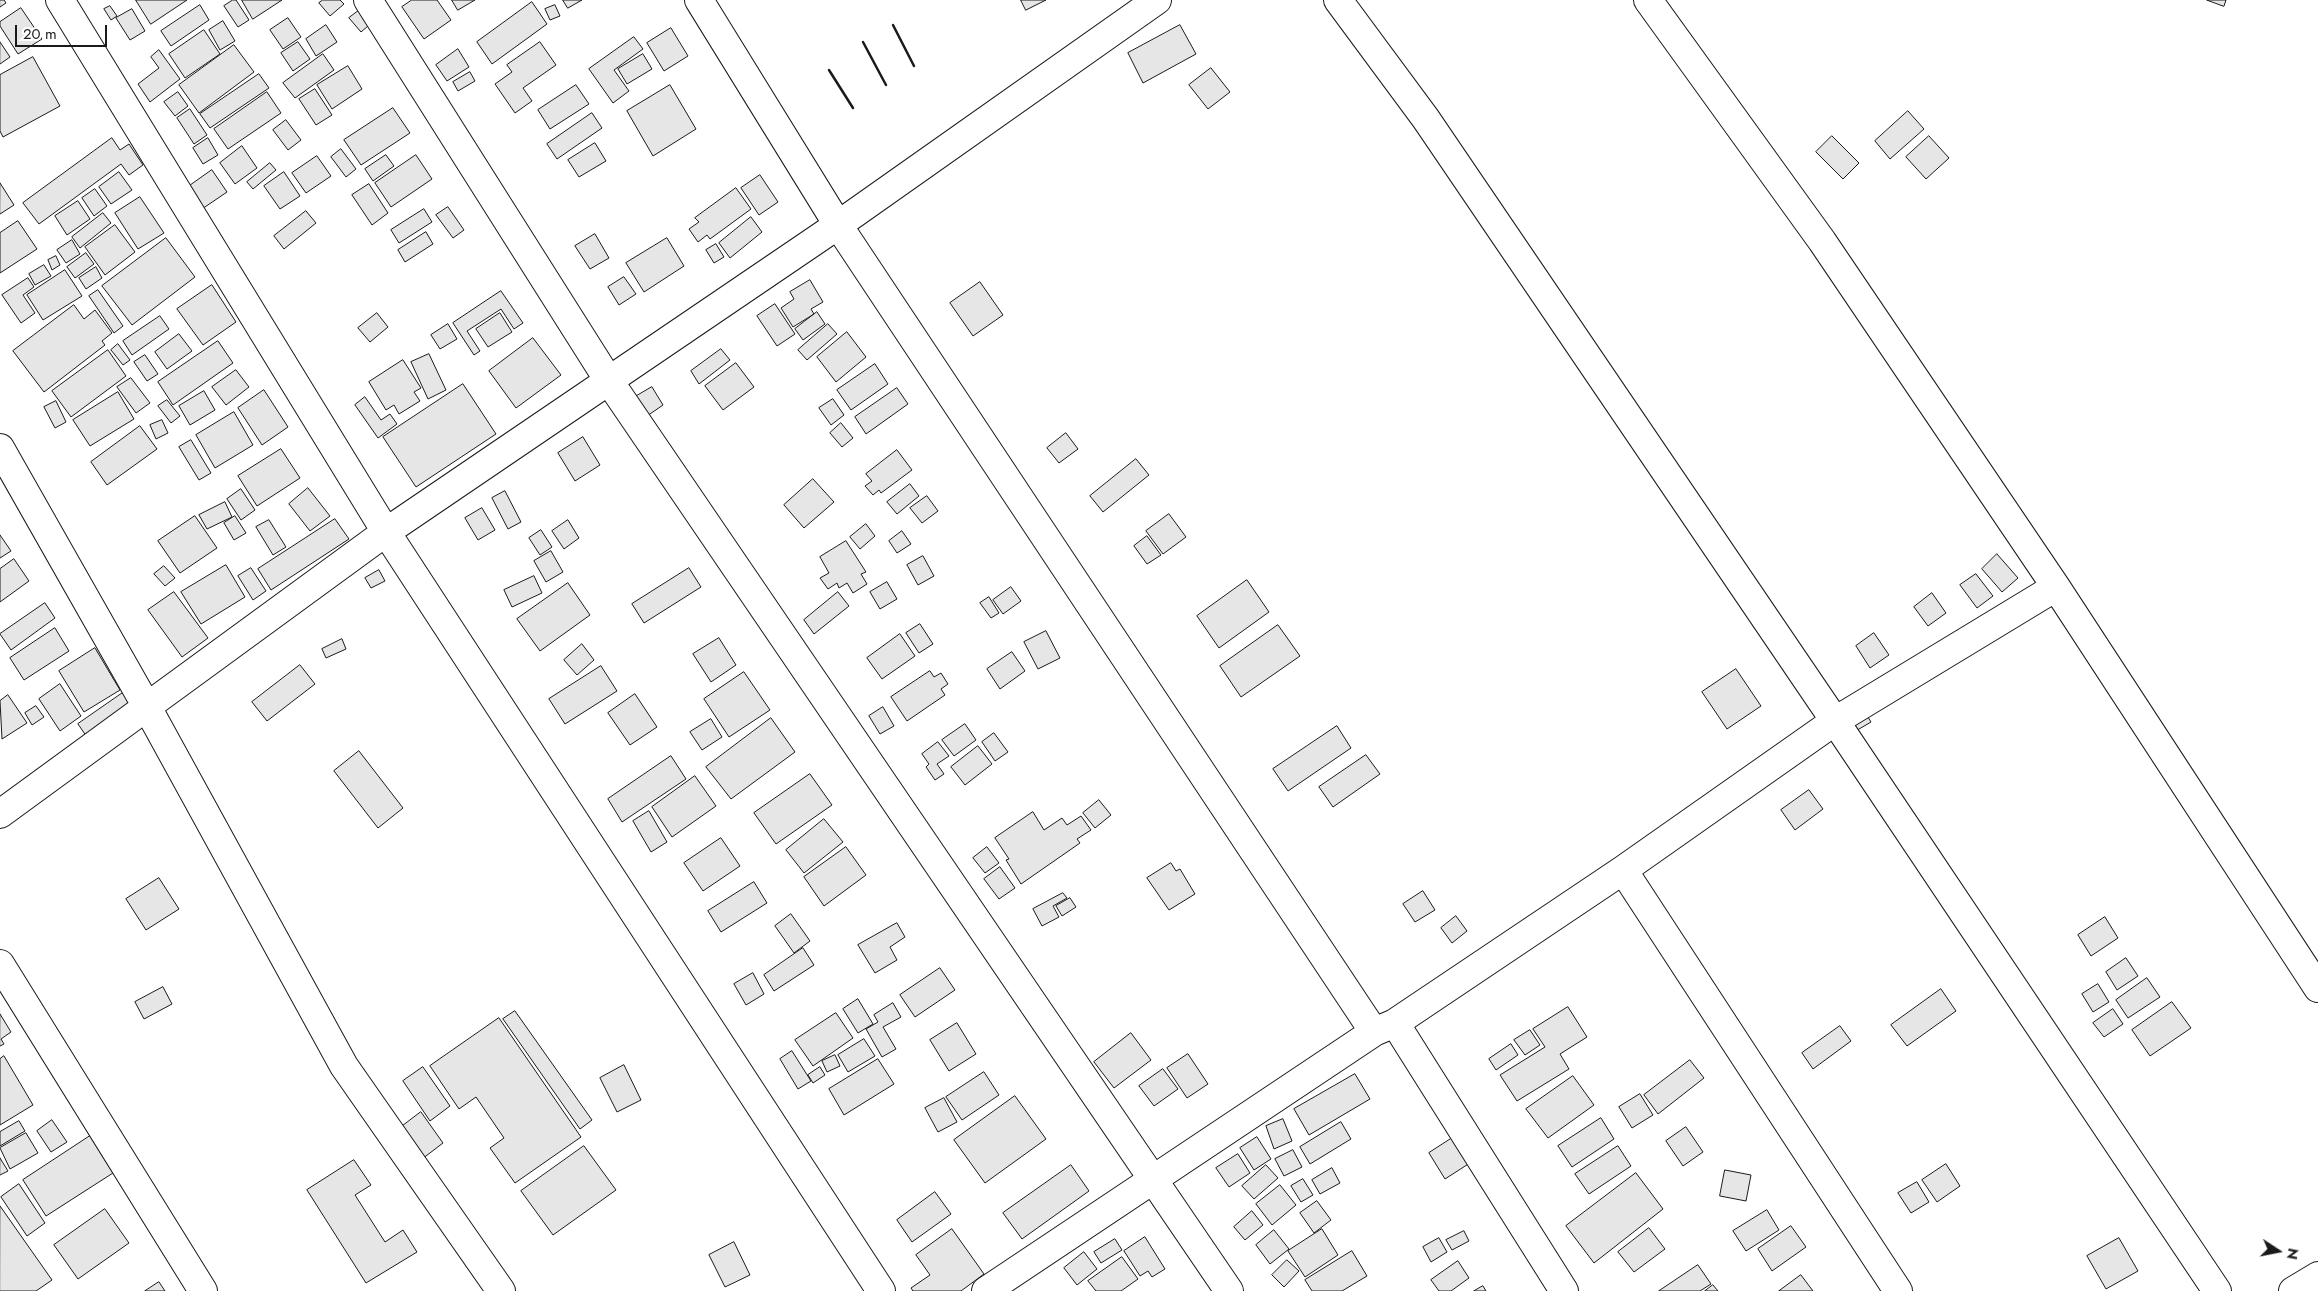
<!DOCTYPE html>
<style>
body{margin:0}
#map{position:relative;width:2318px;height:1291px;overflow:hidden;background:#fff;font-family:Jost,sans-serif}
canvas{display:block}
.north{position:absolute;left:2253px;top:1226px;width:50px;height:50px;-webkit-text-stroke:4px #fff;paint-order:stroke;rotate:101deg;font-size:14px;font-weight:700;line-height:20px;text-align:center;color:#1a1a1a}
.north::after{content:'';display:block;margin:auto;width:18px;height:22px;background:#1a1a1a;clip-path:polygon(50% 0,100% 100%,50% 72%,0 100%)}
.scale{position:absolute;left:15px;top:25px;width:92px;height:22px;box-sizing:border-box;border:2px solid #1a1a1a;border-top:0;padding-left:6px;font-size:15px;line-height:18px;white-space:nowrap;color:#1a1a1a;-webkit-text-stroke:4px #fff;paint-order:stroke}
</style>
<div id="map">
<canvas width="2318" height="1291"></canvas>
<div class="north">N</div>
<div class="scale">20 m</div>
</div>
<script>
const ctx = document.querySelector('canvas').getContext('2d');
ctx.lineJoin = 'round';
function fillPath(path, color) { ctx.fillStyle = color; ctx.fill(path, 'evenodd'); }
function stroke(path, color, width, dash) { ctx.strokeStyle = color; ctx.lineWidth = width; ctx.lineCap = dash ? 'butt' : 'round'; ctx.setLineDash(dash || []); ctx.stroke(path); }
const building = new Path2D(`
 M0 0H4L6 3 0 7Z
 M136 0H187L151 24Z
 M233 0H236L249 20 238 27 224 6Z
 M242 0H282L253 19Z
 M323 0H340L344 4 330 16 319 3Z
 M412 0H437L451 20 424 39 402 7Z
 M452 0H475L458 10Z
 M563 0H582L568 8Z
 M1021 0H1046L1026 10Z
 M2207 0H2226L2224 6Z
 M532 2 547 24 492 64 477 42Z
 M200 5 209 20 171 46 161 31Z
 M555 5 560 16 550 20 545 9Z
 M110 6 117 16 111 20 104 9Z
 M365 6 376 19 361 32 349 18Z
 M21 8 42 39 18 54 0 26V22Z
 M132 9 145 31 130 40 116 18Z
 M288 18 301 37 283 49 270 30Z
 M223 21 235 41 220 50 209 30Z
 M326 25 337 42 316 56 306 39Z
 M1180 25 1196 54 1143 83 1128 53Z
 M671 28 688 56 664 71 647 43Z
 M204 30 220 54 185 78 169 54Z
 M634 37 643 49 614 70 629 91 613 103 589 69Z
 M0 42 10 57 0 64Z
 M298 42 310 59 293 71 281 53Z
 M540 42 556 65 523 88 532 101 515 113 495 84 512 72 507 65Z
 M234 45 254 72 199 113 179 85Z
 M458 49 469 67 447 81 436 65Z
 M159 50 180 79 150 102 138 84 159 68 151 57Z
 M323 54 334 70 295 98 283 83Z
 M643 54 652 69 627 84 618 69Z
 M33 57 60 106 3 137 0 131V75Z
 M348 66 362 89 332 109 317 85Z
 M1211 68 1230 92 1208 109 1189 85Z
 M470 72 475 81 458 91 453 82Z
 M259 74 269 88 210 128 200 114Z
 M576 85 589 104 550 129 538 110Z
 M670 85 696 129 653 156 627 111Z
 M315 89 332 115 316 125 299 99Z
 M178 92 188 106 175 116 164 102Z
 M267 92 281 113 228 149 214 129Z
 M393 108 410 133 361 165 344 140Z
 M190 109 207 135 194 144 177 118Z
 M1908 111 1924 129 1890 159 1875 141Z
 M592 113 602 128 557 159 547 144Z
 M286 120 301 140 288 150 273 130Z
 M1832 136 1859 163 1843 179 1816 152Z
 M1929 136 1949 158 1926 179 1906 157Z
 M112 138 120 150 129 144 143 165 129 175 121 164 39 224 23 203Z
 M208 138 218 155 203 164 193 148Z
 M595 143 606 161 579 177 568 160Z
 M242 146 257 168 235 184 220 163Z
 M341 149 356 169 346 177 331 157Z
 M386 155 394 166 373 181 365 169Z
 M416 155 432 179 391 207 375 183Z
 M317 156 331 176 306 193 292 173Z
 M270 163 276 170 253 189 247 182Z
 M212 170 227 192 202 209 188 187Z
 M119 172 132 190 111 204 99 187Z
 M284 172 300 196 280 209 264 186Z
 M760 175 778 202 759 215 741 188Z
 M0 183 14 205 0 214Z
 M369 184 388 213 372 225 352 195Z
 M736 188 751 209 710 239 707 235 698 242 689 229 699 222 695 218Z
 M95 189 107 206 94 216 82 198Z
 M140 197 164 233 138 249 115 213Z
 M78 201 90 219 67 235 55 216Z
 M448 207 464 230 453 238 436 215Z
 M424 209 432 222 399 243 391 230Z
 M306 211 316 223 284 249 274 236Z
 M103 213 111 223 80 248 72 237Z
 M751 217 762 232 730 258 719 243Z
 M18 221 37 249 0 273V233Z
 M115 225 135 252 105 275 85 247Z
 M426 232 433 244 405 262 398 250Z
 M595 234 609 258 590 269 575 246Z
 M166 238 195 277 132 325 102 286Z
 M667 238 684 266 644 292 626 263Z
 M72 240 80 254 66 263 57 250Z
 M716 244 724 257 714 263 706 250Z
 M86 253 94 264 75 278 67 267Z
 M56 256 60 265 52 270 48 260Z
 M44 265 51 276 35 285 29 274Z
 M96 267 102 278 86 289 79 278Z
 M65 270 82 296 43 320 27 295Z
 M624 277 636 294 619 305 608 287Z
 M28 278 34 287 23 295 35 313 21 323 2 295Z
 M810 280 823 302 811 309 814 314 793 327 781 308 794 299 790 292Z
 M980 282 1003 315 973 336 950 303Z
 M212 285 236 322 203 345 177 309Z
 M98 290 123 326 114 333 89 296Z
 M501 291 523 323 514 329 501 309 467 331 480 351 474 355 453 323Z
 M775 304 795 334 777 346 757 316Z
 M74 305 84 319 95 310 112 333 102 341 105 345 44 392 13 351Z
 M817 312 825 324 803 340 795 329Z
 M377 313 388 327 370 342 358 328Z
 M500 313 512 332 488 347 476 329Z
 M160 316 169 329 132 355 123 341Z
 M448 324 457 339 440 349 431 335Z
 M828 324 837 334 807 360 798 350Z
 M847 332 866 357 836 382 817 357Z
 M179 334 192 351 167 369 155 352Z
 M533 338 561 375 516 408 489 371Z
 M218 341 233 363 173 405 158 382Z
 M118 344 130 360 123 365 111 350Z
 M721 349 730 360 699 384 691 371Z
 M108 350 126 376 71 417 52 391Z
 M429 354 446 390 428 399 411 362Z
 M145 355 158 374 147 381 134 362Z
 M403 360 421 388 414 392 420 401 399 414 394 405 386 410 369 382Z
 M736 363 754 387 723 410 705 386Z
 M875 364 888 384 851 410 837 390Z
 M236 370 249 387 226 405 212 387Z
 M131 378 150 403 136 413 117 387Z
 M463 384 496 434 416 487 383 437Z
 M652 387 663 405 647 416 635 397Z
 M897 388 908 404 866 434 855 417Z
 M264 390 288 427 262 445 238 408Z
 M204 391 215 410 190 425 179 406Z
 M118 392 134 419 90 446 73 420Z
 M365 397 381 420 390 414 397 424 378 438 355 405Z
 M833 399 844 415 831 425 819 408Z
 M167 400 180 416 171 423 158 406Z
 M56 401 66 422 55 428 44 407Z
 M234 412 253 445 215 468 196 435Z
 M162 420 168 433 156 439 150 425Z
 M841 423 853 438 842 447 830 433Z
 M140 426 157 449 107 485 91 462Z
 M1066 433 1078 449 1059 463 1047 448Z
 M583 437 600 465 575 481 558 453Z
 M191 440 211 473 199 480 179 447Z
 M281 449 300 478 257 506 238 476Z
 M897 450 912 470 881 493 879 490 873 495 865 486 872 481 866 474Z
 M1136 459 1149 475 1103 512 1090 496Z
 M813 479 834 502 804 528 784 505Z
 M910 484 919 496 897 514 887 502Z
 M308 488 330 516 310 531 289 504Z
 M241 489 255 510 241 520 227 499Z
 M505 491 521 522 508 529 492 498Z
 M927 496 938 511 922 523 910 508Z
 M225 502 232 517 207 529 199 515Z
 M482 508 495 530 478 540 465 518Z
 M1169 514 1186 537 1163 554 1146 531Z
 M195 516 217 548 180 573 158 541Z
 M235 516 246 533 234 540 224 523Z
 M335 519 349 539 271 590 258 569Z
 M269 520 286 547 273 555 256 527Z
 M568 520 579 538 564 549 552 531Z
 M866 524 875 536 860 549 850 537Z
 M541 530 552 547 540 555 529 538Z
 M902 531 911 544 897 553 889 541Z
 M0 535 11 551 0 558Z
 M1147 536 1161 555 1147 564 1134 546Z
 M846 541 866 572 861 574 867 584 853 593 847 583 839 588 837 583 828 589 820 578 829 573 820 557Z
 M551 551 563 572 546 582 534 561Z
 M1997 554 2018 578 2002 592 1982 569Z
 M923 556 934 576 918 585 907 565Z
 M14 559 29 581 0 602V569Z
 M226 565 245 597 201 624 181 592Z
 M164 566 175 578 165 586 154 574Z
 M251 568 266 591 253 600 238 576Z
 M689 568 701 587 644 623 632 604Z
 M379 570 385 581 371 588 365 578Z
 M1976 574 1993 596 1977 608 1960 585Z
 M534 576 542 593 512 607 504 590Z
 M1247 580 1269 612 1219 648 1197 616Z
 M887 582 897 599 880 609 870 592Z
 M568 583 590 615 540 651 517 619Z
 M1011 587 1021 601 1003 614 993 600Z
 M174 592 208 638 182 657 148 610Z
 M838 592 849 606 814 634 804 620Z
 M1932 593 1946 613 1928 626 1914 607Z
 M989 597 999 613 991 618 980 603Z
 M45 603 55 618 11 650 0 634Z
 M920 624 933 644 919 653 906 633Z
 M1278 625 1300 656 1241 697 1220 666Z
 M55 628 69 651 24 680 10 658Z
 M1046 631 1060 658 1038 669 1024 642Z
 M1874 633 1889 655 1870 668 1856 646Z
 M900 634 915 656 882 679 867 658Z
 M719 638 736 665 711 682 693 654Z
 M342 639 346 649 326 658 322 649Z
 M582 644 594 660 577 675 564 660Z
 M95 648 120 690 84 712 59 671Z
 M1012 652 1025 671 1000 689 987 669Z
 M300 665 315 684 267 721 252 702Z
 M601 666 617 691 565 724 549 699Z
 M1736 669 1761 706 1727 729 1702 692Z
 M930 671 934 677 941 673 948 684 941 689 945 695 907 721 891 697Z
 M744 672 770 710 729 737 704 699Z
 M60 684 81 716 60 731 39 699Z
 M124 692 135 709 89 740 78 724Z
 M635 694 657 727 630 745 608 713Z
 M8 695 27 723 2 739 0 701Z
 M36 706 44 717 32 725 25 713Z
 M883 707 894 726 880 734 869 716Z
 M1863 709 1871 722 1854 732 1847 719Z
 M771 718 795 752 731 799 706 767Z
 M711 719 722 737 702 750 690 732Z
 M965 724 976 740 954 756 942 740Z
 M1337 726 1351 748 1288 791 1273 769Z
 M994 733 1008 752 995 761 982 742Z
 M938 742 949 756 937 764 944 774 935 780 926 767 929 764 922 754Z
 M978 746 992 764 965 785 951 767Z
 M359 751 403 808 378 828 334 771Z
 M1366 755 1380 774 1333 807 1319 787Z
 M671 756 686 779 622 822 608 799Z
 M810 774 832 805 776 844 754 813Z
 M695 776 716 806 672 837 652 807Z
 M1809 790 1823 809 1795 830 1781 810Z
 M1099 800 1111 815 1095 828 1083 813Z
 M649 811 667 842 651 852 633 821Z
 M1033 812 1044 830 1062 818 1067 825 1081 816 1091 830 1077 839 1080 843 1021 884 1006 860 1009 859 995 838Z
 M824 819 843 842 804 873 786 850Z
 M721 838 740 866 703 891 684 863Z
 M846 847 866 875 824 906 804 877Z
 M987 847 999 863 985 873 973 858Z
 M1171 863 1176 871 1180 869 1195 894 1169 910 1147 878Z
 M1000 867 1015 888 999 899 984 879Z
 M159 878 179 909 146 930 126 899Z
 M754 882 767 903 721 932 708 911Z
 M1423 891 1435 910 1415 922 1403 904Z
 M1063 893 1067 898 1053 906 1059 917 1042 926 1033 909Z
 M1070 898 1076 907 1062 916 1056 906Z
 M791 914 810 941 794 953 775 926Z
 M1456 916 1467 931 1452 943 1441 928Z
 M2105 917 2118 938 2091 956 2078 935Z
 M897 923 905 937 890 947 897 960 875 973 858 945Z
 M803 948 814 965 774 991 764 975Z
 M2126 958 2138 976 2117 990 2106 972Z
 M940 968 955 990 915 1017 900 995Z
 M753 973 764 994 746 1005 734 984Z
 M2147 978 2160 997 2128 1018 2116 1000Z
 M2098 984 2109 1002 2093 1012 2082 994Z
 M163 987 172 1004 144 1019 135 1002Z
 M1941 989 1956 1011 1907 1046 1891 1025Z
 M858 999 873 1024 858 1033 843 1009Z
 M2172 1002 2191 1028 2150 1056 2132 1030Z
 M893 1003 901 1017 883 1027 896 1049 882 1057 866 1029 878 1022 874 1015Z
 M1568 1007 1587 1037 1560 1054 1569 1069 1517 1101 1500 1075 1545 1047 1533 1029Z
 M2113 1009 2123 1024 2104 1037 2093 1023Z
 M515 1011 592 1120 580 1129 503 1019Z
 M836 1013 853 1038 813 1066 795 1040Z
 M0 1014 11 1032 1 1039 4 1044 0 1046Z
 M499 1018 581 1137 515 1183 490 1148 504 1138 476 1097 459 1109 430 1066Z
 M957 1023 976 1054 949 1071 930 1040Z
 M1840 1026 1851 1041 1813 1069 1802 1053Z
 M1530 1030 1540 1045 1525 1055 1514 1040Z
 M1131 1033 1151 1060 1114 1088 1094 1062Z
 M864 1039 875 1056 848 1072 838 1055Z
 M1511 1044 1518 1055 1496 1070 1489 1059Z
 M792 1051 811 1081 798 1089 780 1059Z
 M1188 1054 1208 1084 1187 1098 1167 1068Z
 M835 1055 840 1066 827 1072 822 1061Z
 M4 1056 33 1105 0 1125V1059Z
 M878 1059 894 1084 844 1115 829 1089Z
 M1690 1060 1704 1078 1658 1114 1644 1095Z
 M624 1065 641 1100 617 1112 600 1078Z
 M423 1067 450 1106 430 1121 403 1081Z
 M820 1067 825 1075 813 1083 808 1075Z
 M1163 1069 1178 1089 1154 1106 1139 1086Z
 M984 1072 999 1095 962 1120 946 1097Z
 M1355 1074 1370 1099 1309 1135 1294 1109Z
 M1573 1076 1594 1105 1548 1138 1526 1109Z
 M1640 1094 1653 1115 1632 1128 1619 1107Z
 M1015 1096 1046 1139 985 1183 954 1140Z
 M944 1098 957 1122 938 1132 925 1108Z
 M421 1112 443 1143 422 1159 400 1128Z
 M1601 1118 1614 1139 1572 1167 1558 1146Z
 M1283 1119 1292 1141 1274 1149 1266 1126Z
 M52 1120 67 1142 51 1152 37 1131Z
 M19 1121 25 1131 0 1146V1132Z
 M1341 1122 1351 1139 1310 1164 1300 1147Z
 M1686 1127 1703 1152 1683 1166 1666 1141Z
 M26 1133 38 1153 10 1169 0 1148Z
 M1460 1133 1476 1159 1445 1179 1429 1153Z
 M90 1136 113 1173 46 1216 23 1180Z
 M1257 1137 1271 1159 1254 1170 1240 1148Z
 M584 1146 616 1190 553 1235 521 1191Z
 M1618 1146 1631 1166 1589 1194 1575 1174Z
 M1293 1150 1302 1167 1284 1176 1275 1159Z
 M1238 1154 1250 1173 1229 1187 1216 1168Z
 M0 1158 8 1171 0 1175Z
 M354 1160 371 1185 355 1195 385 1242 403 1230 417 1252 366 1283 307 1190Z
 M1946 1164 1960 1186 1937 1202 1922 1180Z
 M1071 1165 1089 1191 1022 1239 1003 1213Z
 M1266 1165 1278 1178 1254 1199 1242 1186Z
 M1332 1168 1340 1183 1320 1194 1312 1180Z
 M1725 1170 1751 1175 1746 1201 1720 1196Z
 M1636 1173 1663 1209 1594 1263 1566 1226Z
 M1303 1179 1313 1195 1301 1202 1291 1186Z
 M1917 1182 1929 1202 1911 1213 1898 1193Z
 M19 1184 45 1223 27 1236 1 1197Z
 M1280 1185 1296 1205 1272 1225 1256 1204Z
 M935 1192 951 1214 912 1242 897 1220Z
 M1317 1201 1331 1220 1314 1233 1300 1213Z
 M0 1206 52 1280 36 1291H0Z
 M105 1209 129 1243 78 1279 54 1245Z
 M1767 1210 1779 1230 1746 1251 1733 1231Z
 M1252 1211 1263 1225 1245 1240 1234 1227Z
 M1791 1226 1806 1247 1772 1271 1758 1249Z
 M1649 1228 1665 1249 1634 1272 1618 1252Z
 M952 1229 984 1274 961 1291H913L911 1288 930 1275 916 1255Z
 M1322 1229 1338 1255 1305 1277 1288 1251Z
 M1274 1230 1289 1249 1270 1264 1256 1245Z
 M1464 1231 1469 1241 1452 1250 1446 1240Z
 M1145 1237 1165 1269 1152 1277 1148 1271 1140 1276 1124 1251Z
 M1439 1238 1447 1252 1431 1262 1423 1247Z
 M2119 1238 2138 1271 2106 1289 2087 1256Z
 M1115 1239 1122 1250 1101 1263 1094 1252Z
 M734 1242 750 1275 725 1287 709 1255Z
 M1352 1251 1367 1276 1342 1291H1312L1305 1280Z
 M1084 1252 1097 1269 1077 1285 1064 1268Z
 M1122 1257 1138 1279 1121 1291H1096L1088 1281Z
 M1287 1260 1299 1271 1284 1287 1272 1275Z
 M1458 1261 1469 1278 1451 1291H1439L1431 1280Z
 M1698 1265 1711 1284 1700 1291H1659Z
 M1801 1275 1813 1291H1779Z
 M159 1282 165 1291H145Z
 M1713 1285 1718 1291H1705Z
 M1483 1286 1486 1291H1474Z`);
const minor = new Path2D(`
 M60 0 386 532 881 1291
 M368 0 609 381 1229 1291
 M699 0 838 225 1374 1032
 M1338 0 1426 119 1835 721 2217 1291
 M1648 0 1822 241 2056 587 2318 988
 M0 448 147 707 344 1066 501 1291
 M0 814 386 532 838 225 1157 0
 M1623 870 1898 1291
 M0 964 203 1291
 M1395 1023 1564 1291
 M986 1291 1374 1032 1395 1023 1623 870 1835 721 2056 587
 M2293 1291 2318 1276`);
const wall = new Path2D(`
 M893 25 914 66
 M863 42 886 85
 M829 70 853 108`);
fillPath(building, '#e6e6e6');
stroke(building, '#1a1a1a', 1);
stroke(minor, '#1a1a1a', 30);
stroke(minor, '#fff', 28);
stroke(wall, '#1a1a1a', 2.5);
</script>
